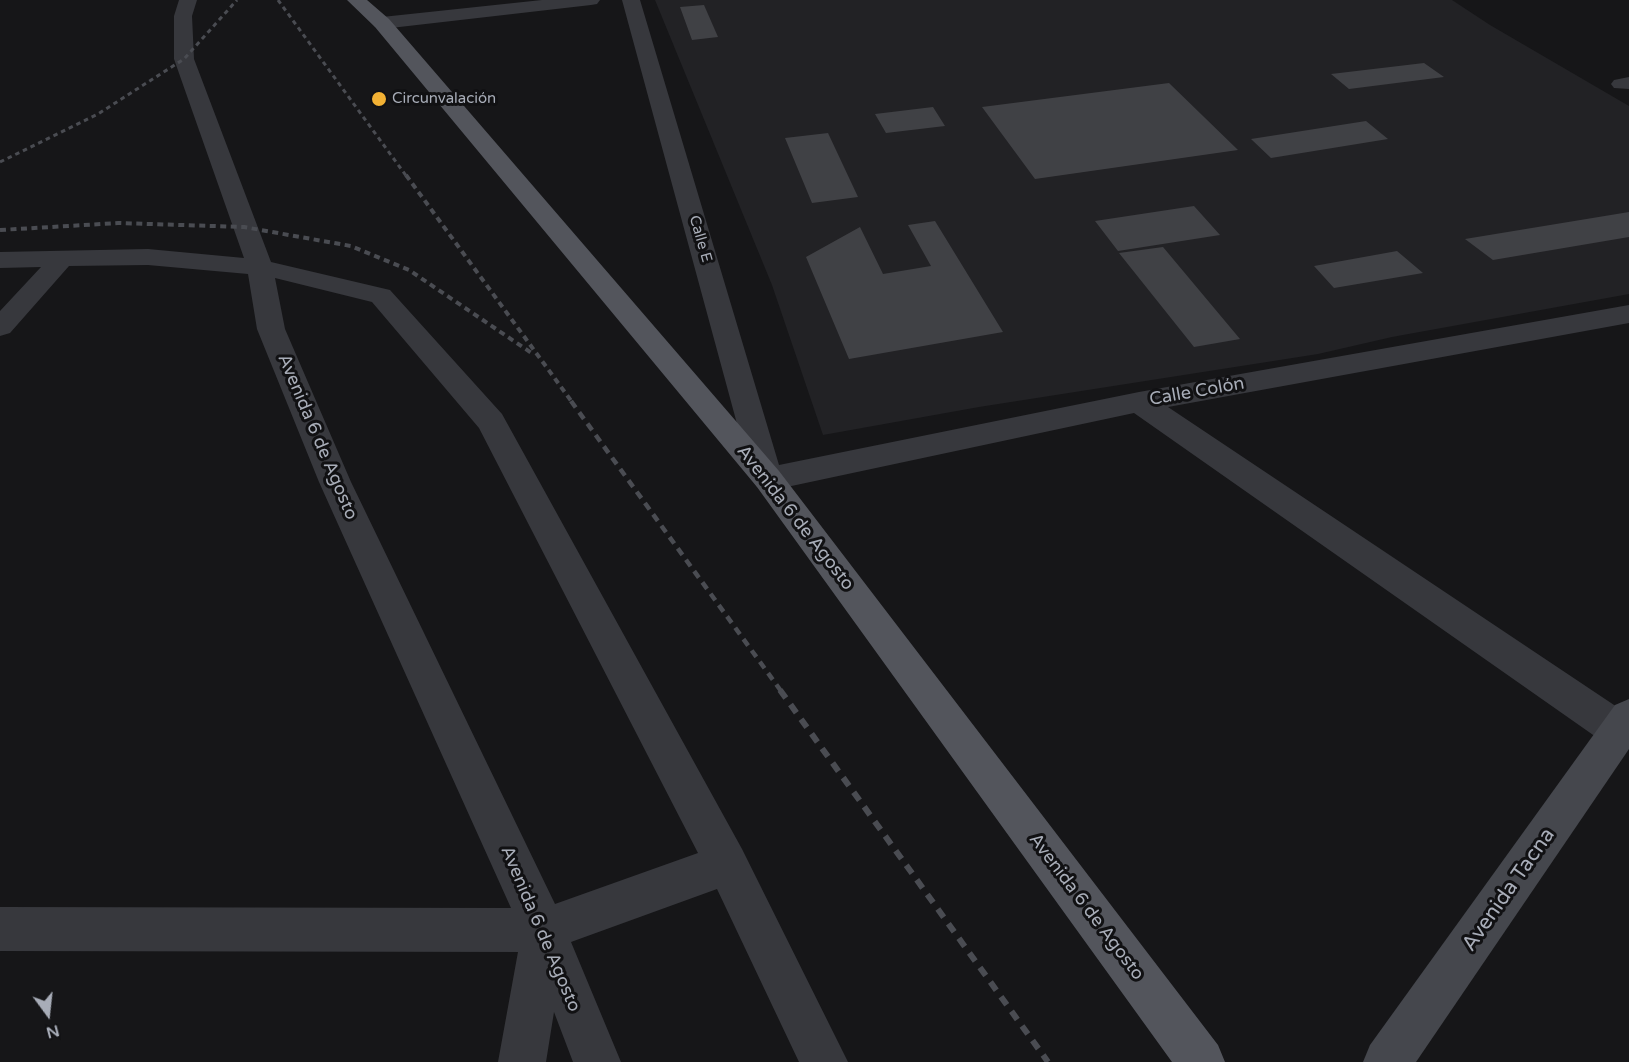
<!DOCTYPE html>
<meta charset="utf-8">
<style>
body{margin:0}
#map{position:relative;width:1629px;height:1062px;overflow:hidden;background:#161618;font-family:"Varela Round",sans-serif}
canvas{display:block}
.north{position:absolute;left:18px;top:984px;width:60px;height:60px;-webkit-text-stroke:4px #111113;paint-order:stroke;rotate:165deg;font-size:16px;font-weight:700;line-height:24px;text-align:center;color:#a8adb8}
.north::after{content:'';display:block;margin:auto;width:21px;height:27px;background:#a8adb8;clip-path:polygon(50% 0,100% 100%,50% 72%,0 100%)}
</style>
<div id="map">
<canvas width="1629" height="1062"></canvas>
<div class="north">N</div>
</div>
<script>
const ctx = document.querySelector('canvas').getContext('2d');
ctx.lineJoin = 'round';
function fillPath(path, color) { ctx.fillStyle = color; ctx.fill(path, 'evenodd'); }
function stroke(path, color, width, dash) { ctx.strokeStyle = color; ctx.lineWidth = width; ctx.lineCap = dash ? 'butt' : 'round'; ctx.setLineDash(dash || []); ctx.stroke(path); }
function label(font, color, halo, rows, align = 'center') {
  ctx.font = font + ' "Varela Round",sans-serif'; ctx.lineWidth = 6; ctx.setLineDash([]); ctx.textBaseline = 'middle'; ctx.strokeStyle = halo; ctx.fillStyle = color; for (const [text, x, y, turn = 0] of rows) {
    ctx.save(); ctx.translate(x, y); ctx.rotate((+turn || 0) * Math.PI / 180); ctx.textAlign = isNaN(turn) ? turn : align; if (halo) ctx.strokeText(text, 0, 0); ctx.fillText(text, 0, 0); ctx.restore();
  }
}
const built = new Path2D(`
 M655 0H1452L1490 25 1629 106V294L1392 337 1318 354 979 407 823 435 772 285Z`);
const building = new Path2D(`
 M704 5 718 37 692 40 680 7Z
 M1424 63 1444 77 1349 89 1331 74Z
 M1169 83 1238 150 1035 179 982 107Z
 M933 107 945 126 886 133 875 114Z
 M1366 121 1388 139 1271 158 1251 139Z
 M828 133 858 197 812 203 785 138Z
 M1194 206 1220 235 1118 251 1095 221Z
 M1629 212V237L1493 260 1465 239Z
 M935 221 1003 332 849 359 806 257 860 227 883 274 931 266 908 225Z
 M1163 247 1240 339 1194 347 1119 253Z
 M1397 251 1423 273 1334 288 1314 266Z`);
const street = new Path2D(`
 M179 0H197L192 16 194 59 271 262 390 290 502 414 742 849 848 1062H799L717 889 571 942 621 1062H573L554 1012 546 1062H498L518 952 0 951V907L511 908 319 482 257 329 248 274 148 265 69 266 10 333 0 336V311L41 267 0 268V252L148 249 244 258 174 59V16ZM275 278 372 302 479 428 698 853 555 904 351 482 285 329Z
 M542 0H600L597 4 591 5 382 29 375 27 373 23 375 19 382 17Z
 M622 0H640L779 465 1139 392 1629 305V323L1168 407 1629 715V745L1620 749 1606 744 1134 413 768 491 757 487 752 479Z
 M1629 77V89L1614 88 1611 84 1614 80Z`);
const secondary = new Path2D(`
 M1629 699V749L1416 1062H1363L1370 1045 1615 705Z`);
const primary = new Path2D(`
 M347 0H367L389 19 779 471 1218 1045 1225 1062H1172L757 487 375 27Z`);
const railFar3 = new Path2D(`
 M278 0 407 177
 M0 162 98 114 184 59 237 0`);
const railFar2 = new Path2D(`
 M406 175 572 402
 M0 230 118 223 244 227 351 246 409 270 533 354`);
const railFar1 = new Path2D(`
 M571 401 781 691`);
const rail = new Path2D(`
 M780 690 1048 1062`);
const markers = [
 [379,99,8,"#f2b134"]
];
const farPoinames = [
 ["Circunvalación",392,99]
];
const farStreetnames = [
 ["Calle E",700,239,74]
];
const streetNames = [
 ["Calle Colón",1197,392,-10],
 ["Avenida 6 de Agosto",317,437,67],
 ["Avenida 6 de Agosto",795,518,52],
 ["Avenida 6 de Agosto",1086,907,53],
 ["Avenida 6 de Agosto",540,929,67]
];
const nearStreetnames = [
 ["Avenida Tacna",1509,890,-55]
];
fillPath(built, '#222225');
fillPath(building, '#404145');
fillPath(street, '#37383d');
fillPath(secondary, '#45474d');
fillPath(primary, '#53555c');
stroke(railFar3, '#4a4c52', 3, [4.5, 4]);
stroke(railFar2, '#4a4c52', 4, [6, 4.5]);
stroke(railFar1, '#4a4c52', 4.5, [8, 6]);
stroke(rail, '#4a4c52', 6, [10, 8]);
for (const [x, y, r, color] of markers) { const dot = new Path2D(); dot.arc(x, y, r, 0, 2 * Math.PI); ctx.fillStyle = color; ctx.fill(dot); stroke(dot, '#111113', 2); }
label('15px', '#a8adb8', '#111113', farPoinames, 'left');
label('15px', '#a8adb8', '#111113', farStreetnames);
label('18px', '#a8adb8', '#111113', streetNames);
label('21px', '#a8adb8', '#111113', nearStreetnames);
</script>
